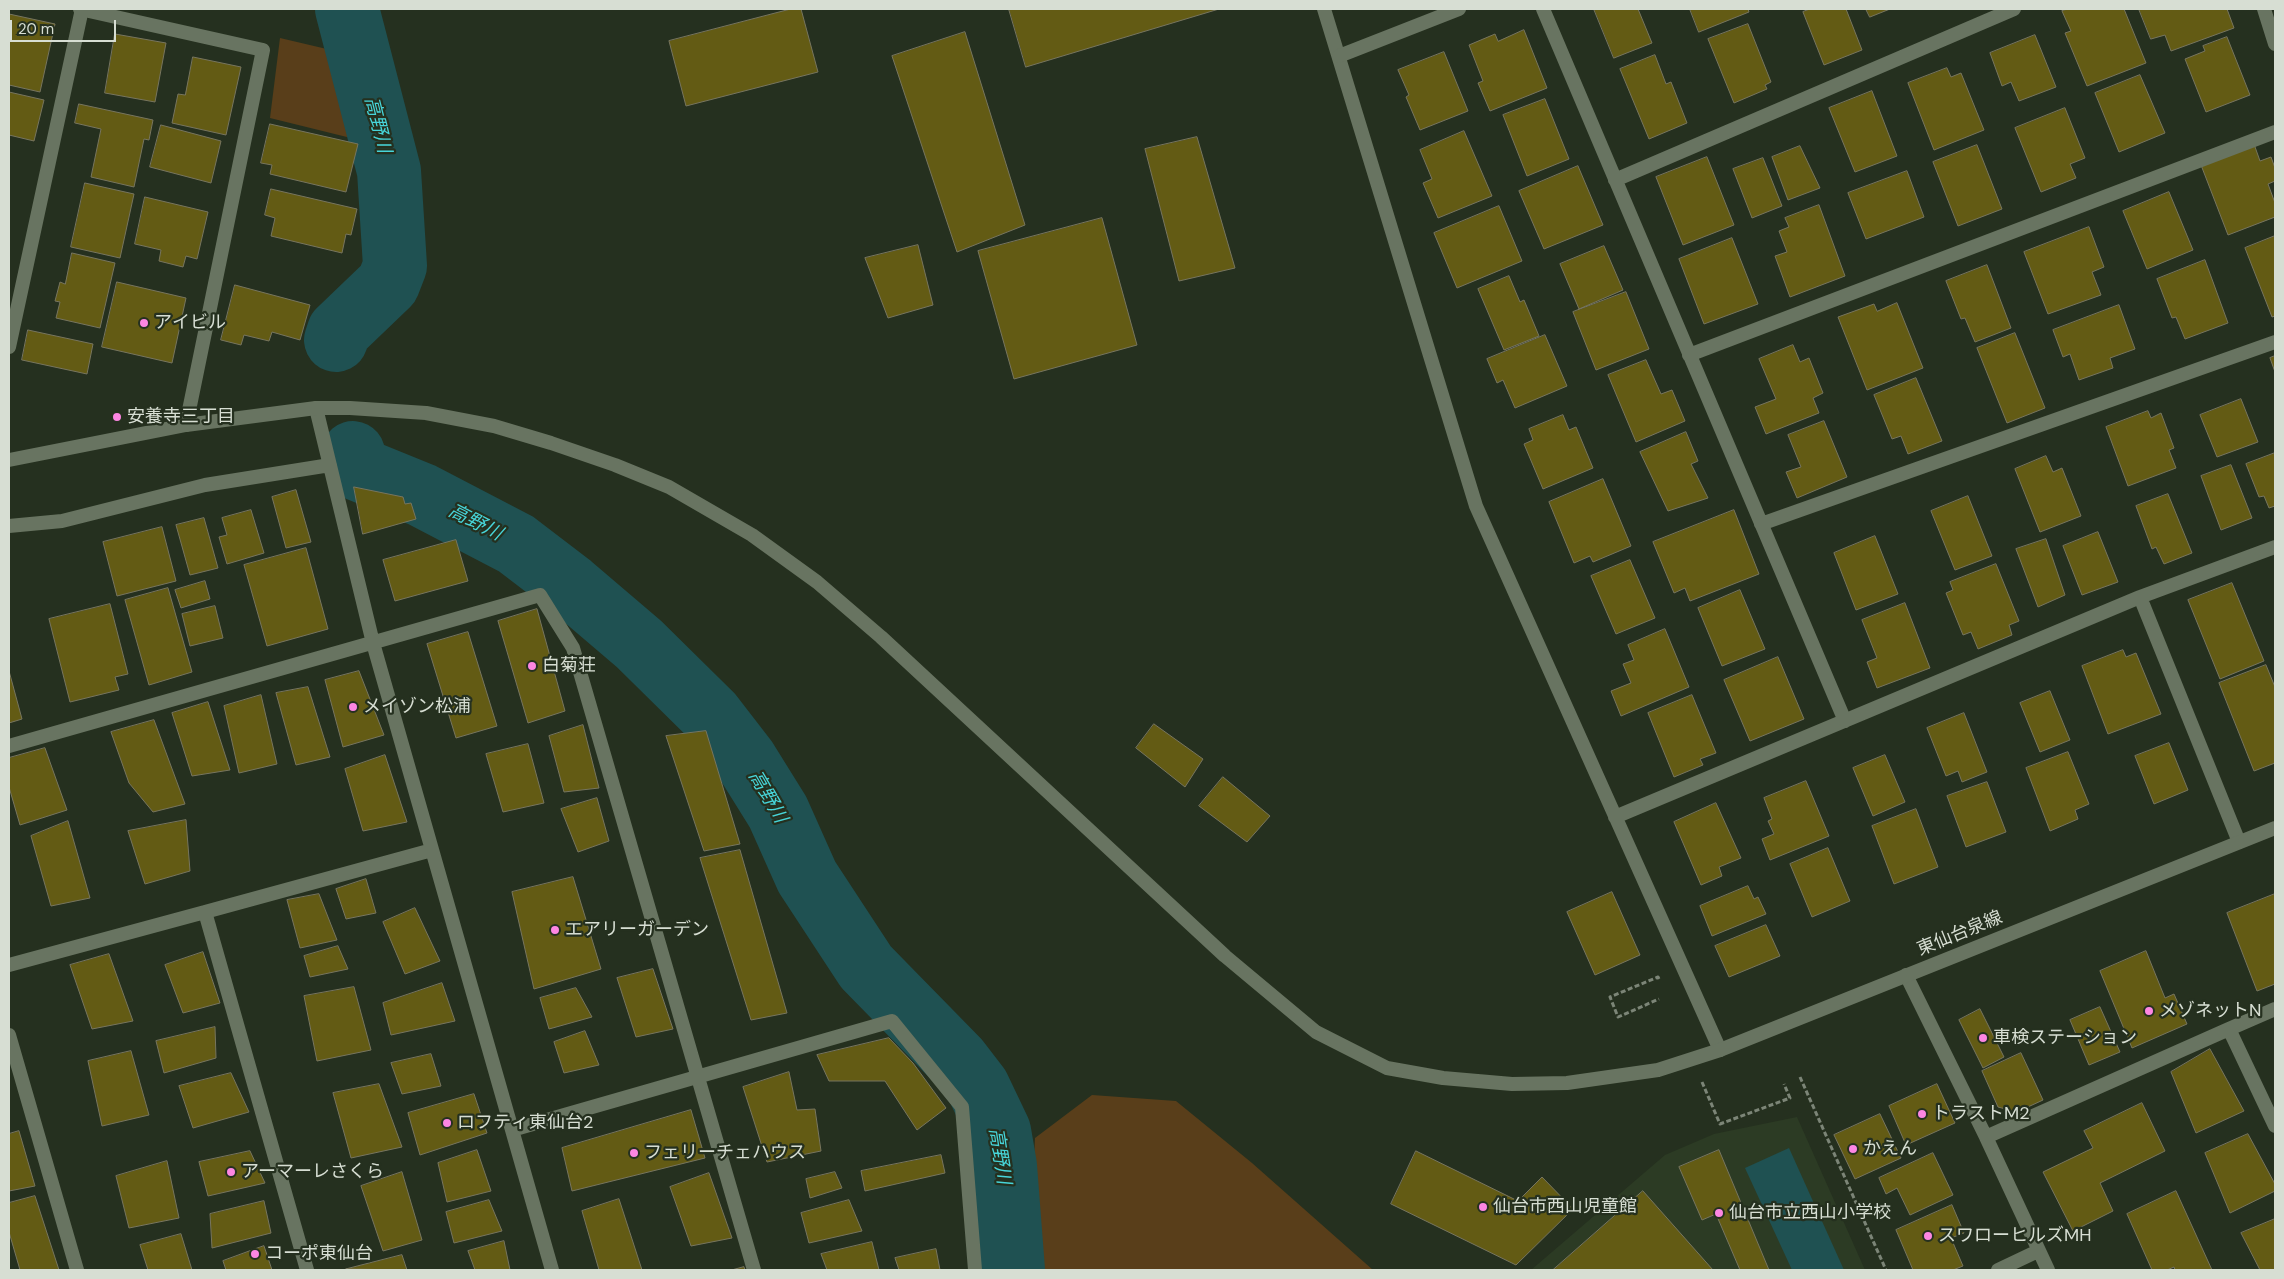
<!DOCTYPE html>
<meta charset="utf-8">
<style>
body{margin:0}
#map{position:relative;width:2284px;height:1279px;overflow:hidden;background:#25301f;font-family:"DM Sans",sans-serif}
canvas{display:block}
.frame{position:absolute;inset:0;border:10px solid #d7ded3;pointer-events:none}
.scale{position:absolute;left:10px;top:20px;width:106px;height:22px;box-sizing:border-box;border:2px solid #d7ded3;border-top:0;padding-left:6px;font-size:15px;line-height:18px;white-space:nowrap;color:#d7ded3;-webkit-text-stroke:4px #25301f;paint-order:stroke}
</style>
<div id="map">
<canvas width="2284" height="1279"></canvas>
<div class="frame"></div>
<div class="scale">20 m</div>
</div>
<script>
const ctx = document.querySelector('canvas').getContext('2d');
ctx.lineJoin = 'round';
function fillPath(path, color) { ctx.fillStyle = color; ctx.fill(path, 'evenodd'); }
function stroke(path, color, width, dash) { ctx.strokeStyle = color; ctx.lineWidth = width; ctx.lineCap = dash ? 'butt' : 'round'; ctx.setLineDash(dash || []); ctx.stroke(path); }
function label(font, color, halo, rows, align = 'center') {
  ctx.font = font + ' "DM Sans","Noto Sans JP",sans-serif'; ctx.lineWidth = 4.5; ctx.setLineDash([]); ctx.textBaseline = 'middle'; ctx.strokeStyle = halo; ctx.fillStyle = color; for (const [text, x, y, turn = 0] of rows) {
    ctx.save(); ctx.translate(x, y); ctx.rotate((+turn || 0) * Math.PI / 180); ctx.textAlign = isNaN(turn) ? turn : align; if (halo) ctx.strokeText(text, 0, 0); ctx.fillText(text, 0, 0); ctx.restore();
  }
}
const built = new Path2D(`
 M1797 1117 1865 1270H1531L1665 1155 1714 1134Z`);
const green = new Path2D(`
 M280 38 331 50 359 140 270 118Z
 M1092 1095 1176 1101 1252 1163 1373 1270H1029L1035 1138Z`);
const water = new Path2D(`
 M1789 1148 1844 1270H1792L1745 1168Z`);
const river = new Path2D(`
 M336 340 339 331 388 284 395 266 389 171 347 9
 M353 453 358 469 422 495 516 544 571 586 639 644 711 715 745 759 778 812 807 877 866 967 958 1061 978 1087 999 1131 1005 1166 1013 1270`);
const building = new Path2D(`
 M791 9H801L818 72 686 106 669 41Z
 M1009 9H1219L1026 67Z
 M1594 9H1638L1652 43 1614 58Z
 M1690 9H1748L1749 12 1699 32Z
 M1810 9H1846L1862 50 1824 65 1803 12Z
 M1866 9H1890L1870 17Z
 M2068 9H2124L2146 63 2087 86 2065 33 2071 31 2062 11Z
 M2139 9H2227L2234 28 2171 51 2165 35 2151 39Z
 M9 14 55 24 40 92 9 85Z
 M1748 24 1771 82 1765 85 1767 89 1734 103 1708 39Z
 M1524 30 1547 88 1490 111 1478 83 1483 81 1469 45 1495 34 1498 41Z
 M965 32 1025 225 957 252 892 56Z
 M115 34 166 43 155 102 105 93Z
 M2035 35 2056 87 2019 101 2011 82 2002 86 1990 53Z
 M2227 37 2250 95 2206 112 2185 59 2205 51 2203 46Z
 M1444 52 1468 111 1420 130 1406 97 1409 95 1398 70Z
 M1655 55 1666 84 1671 82 1687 123 1649 139 1620 69Z
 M193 57 241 67 226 135 172 123 178 94 185 95Z
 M1947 68 1951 77 1961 73 1984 130 1934 150 1908 83Z
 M2140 75 2165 133 2119 152 2095 93Z
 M1872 91 1897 156 1855 172 1829 108Z
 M9 92 44 100 34 141 9 135Z
 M1545 99 1569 159 1527 176 1503 115Z
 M79 104 153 120 149 140 144 139 134 187 91 177 101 129 75 123Z
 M2065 108 2085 158 2070 164 2076 178 2041 192 2015 128Z
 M270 124 358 144 346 192 270 174 272 165 261 163Z
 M161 125 221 141 211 183 150 167Z
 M1464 131 1492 196 1438 218 1423 183 1432 179 1420 150Z
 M1197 137 1235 268 1179 281 1145 149Z
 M2254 144 2260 161 2271 157 2275 168V181L2268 184 2275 203V217L2228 235 2201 165Z
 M1977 145 2002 209 1958 226 1933 162Z
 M1800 146 1820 188 1788 200 1772 157Z
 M1707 157 1734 225 1683 245 1656 177Z
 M1763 158 1782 206 1752 218 1733 169Z
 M1578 166 1603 225 1544 249 1519 191Z
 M1907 171 1924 217 1866 239 1848 193Z
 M85 183 134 194 120 258 71 247Z
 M271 189 357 209 351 235 346 234 342 253 271 236 275 218 265 215Z
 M2169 192 2193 250 2147 269 2123 211Z
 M145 197 208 212 197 259 186 256 183 267 159 261 161 250 135 244Z
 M1819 205 1845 276 1790 297 1775 256 1787 252 1779 231 1789 227 1785 218Z
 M1499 206 1522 261 1457 288 1434 233Z
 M1102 218 1137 345 1014 379 978 251Z
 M2089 227 2104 267 2092 272 2101 295 2048 314 2024 252Z
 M2275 236V316L2272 317 2245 248Z
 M1732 238 1758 304 1704 324 1679 259Z
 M918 245 933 305 888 318 865 258Z
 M1604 246 1623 290 1579 309 1560 264Z
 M72 253 115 263 100 328 56 318 60 302 55 301 60 282 65 284Z
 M2205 260 2228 323 2185 339 2176 317 2172 318 2157 279Z
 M1987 265 2011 328 1975 342 1965 318 1961 319 1946 281Z
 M1509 276 1520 302 1524 300 1539 336 1504 350 1478 289Z
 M117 282 186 298 172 363 102 347Z
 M235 285 310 305 300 340 272 332 269 341 244 335 241 345 221 340Z
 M1626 292 1649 349 1596 370 1573 312Z
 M1897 303 1923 368 1867 390 1838 317 1874 304 1877 311Z
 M2119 305 2135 349 2110 358 2113 368 2079 380 2070 354 2063 357 2053 330Z
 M28 330 93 344 87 374 22 360Z
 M2015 333 2045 408 2007 423 1977 348Z
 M1545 335 1567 386 1515 408 1503 380 1497 383 1487 359Z
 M1793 345 1800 362 1809 358 1823 393 1813 398 1819 413 1766 434 1755 407 1776 399 1759 359Z
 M2275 356V372L2270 358Z
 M1646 360 1661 394 1672 390 1685 421 1636 442 1608 375Z
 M1916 378 1942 441 1908 454 1901 436 1892 439 1874 395Z
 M2241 399 2258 442 2217 457 2200 415Z
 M2148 411 2151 418 2161 413 2174 448 2169 450 2176 468 2128 486 2106 427Z
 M1563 415 1569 430 1576 427 1593 468 1543 489 1524 444 1533 440 1529 429Z
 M1824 421 1847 477 1797 498 1786 472 1801 467 1788 435Z
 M1686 432 1698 461 1691 464 1708 498 1668 511 1640 452Z
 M2275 453V506L2269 508 2264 496 2259 497 2246 464Z
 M2046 456 2053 472 2062 468 2081 516 2040 532 2015 469Z
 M2231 465 2252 518 2221 530 2201 476Z
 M1603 479 1631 546 1593 562 1590 556 1574 563 1549 502Z
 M354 487 403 497 405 504 411 503 416 519 363 534Z
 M296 490 311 542 286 548 272 497Z
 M2168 494 2192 553 2164 564 2156 547 2152 549 2136 506Z
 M1968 496 1992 556 1955 570 1931 511Z
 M251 510 264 553 227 564 219 537 227 535 222 518Z
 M1734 510 1759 574 1690 601 1685 588 1674 593 1653 542Z
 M204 518 218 568 190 575 176 525Z
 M162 527 176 581 117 596 103 542Z
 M2098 532 2118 582 2082 595 2063 546Z
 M1875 536 1898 594 1856 610 1834 553Z
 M2046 539 2065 595 2038 607 2016 549Z
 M456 540 468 581 395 601 383 560Z
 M306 548 328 629 267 646 244 565Z
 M1630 560 1655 618 1616 634 1591 576Z
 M1996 564 2019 621 2009 625 2012 635 1978 649 1971 632 1963 635 1946 593 1953 590 1950 582Z
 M205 581 210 599 181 608 175 590Z
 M2232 583 2264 661 2220 679 2188 600Z
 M168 588 192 672 149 685 125 600Z
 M1740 590 1765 649 1722 666 1698 608Z
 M1905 603 1930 668 1877 688 1867 662 1877 658 1862 620Z
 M110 604 128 674 115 677 119 690 70 702 49 619Z
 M215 606 223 638 190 646 182 614Z
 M537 609 565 711 528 723 498 621Z
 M1665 629 1689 687 1621 716 1611 691 1631 683 1623 664 1634 660 1628 645Z
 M468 632 497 726 456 738 427 644Z
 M2123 650 2126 657 2136 653 2161 714 2108 734 2082 666Z
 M1778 657 1804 719 1750 741 1724 680Z
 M2266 665 2275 687V763L2254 771 2219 683Z
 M9 671 22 719 9 723Z
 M359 671 384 735 343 747 325 680Z
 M308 687 330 757 296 765 276 693Z
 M2050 691 2070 740 2040 752 2020 703Z
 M261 695 277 764 239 773 224 706Z
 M1692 695 1716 753 1700 759 1703 765 1674 777 1648 713Z
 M208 702 230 770 192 776 172 713Z
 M1964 713 1987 772 1962 782 1958 771 1946 776 1927 728Z
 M154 720 185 804 153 812 129 783 111 732Z
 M1154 724 1203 759 1185 787 1136 748Z
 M583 725 599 788 564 792 549 736Z
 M706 731 740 844 704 851 666 736Z
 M2169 743 2188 790 2154 804 2135 756Z
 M528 744 544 803 503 812 486 754Z
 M45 748 67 810 20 825 9 787V758Z
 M2068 752 2089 804 2075 810 2078 819 2050 831 2026 768Z
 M385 755 407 822 363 831 345 769Z
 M1885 755 1905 802 1873 816 1853 768Z
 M1223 777 1270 816 1247 842 1199 806Z
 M1806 781 1829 836 1770 860 1762 839 1774 834 1768 821 1772 819 1764 798Z
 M1987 782 2006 832 1966 847 1947 796Z
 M597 798 609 841 578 852 561 809Z
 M1716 803 1741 858 1719 867 1722 876 1701 885 1674 822Z
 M1916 809 1938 867 1894 884 1872 826Z
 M186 820 190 871 145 884 128 831Z
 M68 821 90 898 51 906 31 836Z
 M1828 848 1850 901 1812 917 1790 864Z
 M740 850 787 1013 751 1020 700 858Z
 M573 877 601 969 534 989 512 892Z
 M366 879 376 913 346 919 336 889Z
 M1748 886 1754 899 1758 897 1766 914 1712 936 1700 906Z
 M1612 892 1640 955 1595 975 1567 912Z
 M319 894 337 940 300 948 287 900Z
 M2275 894V984L2257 991 2227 913Z
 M415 908 440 961 405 974 383 922Z
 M1766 925 1780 956 1729 977 1715 946Z
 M338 946 348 969 310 977 304 956Z
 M2146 951 2165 998 2174 994 2187 1024 2132 1048 2100 971Z
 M203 952 220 1003 183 1013 165 965Z
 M109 954 133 1021 92 1029 70 965Z
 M653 969 673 1029 636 1037 617 978Z
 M442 983 455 1021 391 1035 383 1003Z
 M354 987 371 1050 317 1061 304 996Z
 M576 988 592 1017 549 1029 540 998Z
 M2100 1007 2120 1052 2089 1065 2070 1020Z
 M1980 1009 2004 1057 1983 1068 1959 1020Z
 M215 1027 216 1058 164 1073 156 1041Z
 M585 1031 599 1065 564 1073 554 1042Z
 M889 1038 913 1063 946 1108 917 1130 885 1081H829L817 1055Z
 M2210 1049 2244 1111 2196 1133 2171 1072Z
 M131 1051 149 1115 102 1126 88 1061Z
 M2021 1053 2043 1100 2017 1112 1998 1107 1982 1071Z
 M431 1054 441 1086 402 1094 391 1063Z
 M789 1072 797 1110 815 1109 821 1151 767 1162 743 1087Z
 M231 1073 249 1112 193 1128 179 1086Z
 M379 1084 402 1147 351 1158 333 1093Z
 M1937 1084 1955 1123 1906 1145 1889 1106Z
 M474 1094 487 1133 420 1155 408 1113Z
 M2142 1103 2165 1151 2100 1183 2113 1211 2073 1231 2043 1172 2093 1148 2084 1131Z
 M691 1110 705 1158 572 1191 562 1148Z
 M1880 1114 1901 1158 1855 1179 1834 1135Z
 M19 1131 35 1186 9 1191V1134Z
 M2248 1134 2275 1184V1191L2230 1213 2205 1153Z
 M477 1150 491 1191 447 1202 438 1163Z
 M1719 1150 1769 1270H1740L1716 1214 1702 1220 1679 1167Z
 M250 1151 265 1183 208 1196 199 1162Z
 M1416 1151 1518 1201 1542 1177 1573 1209 1516 1265 1391 1204Z
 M1933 1153 1953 1195 1910 1215 1897 1188 1886 1194 1879 1178Z
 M941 1155 945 1173 865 1191 861 1171Z
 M167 1161 179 1218 129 1228 116 1176Z
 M402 1172 422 1240 383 1251 361 1186Z
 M835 1172 842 1188 810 1198 806 1179Z
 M709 1173 732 1238 691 1246 670 1187Z
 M1643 1191 1713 1270H1553Z
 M2176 1191 2212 1270H2175L2174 1267 2167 1270H2152L2127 1214Z
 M35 1196 59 1270H20L9 1232V1203Z
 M619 1199 642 1270H599L582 1211Z
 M489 1200 502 1231 454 1243 446 1212Z
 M849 1200 862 1231 809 1243 801 1213Z
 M264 1201 271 1233 212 1248 210 1214Z
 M1952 1205 1964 1233 1951 1238 1963 1266 1953 1270H1913L1896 1230Z
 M2275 1219V1270H2260L2241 1233Z
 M181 1234 192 1270H148L140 1245Z
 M504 1241 510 1270H475L468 1251Z
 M872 1242 879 1270H827L821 1254Z
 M264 1246 272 1270H226L223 1261Z
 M936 1249 940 1270H899L895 1258Z
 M402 1255 407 1270 346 1269Z
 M744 1267 745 1270H732Z`);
const path = new Path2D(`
 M1659 979 1658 977 1610 997 1618 1017 1659 999
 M1800 1077 1886 1270
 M1702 1082 1720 1124 1790 1098 1784 1084`);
const minor = new Path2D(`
 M80 9 263 50 186 425
 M1324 9 1476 506 1720 1050
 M1543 9 1845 721
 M2264 9 2275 44
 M1615 180 2014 9
 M9 347 82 9
 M1689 355 2275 132
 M316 408 373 643 552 1270
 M1761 524 2275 342
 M9 526 62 521 205 485 330 465
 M2140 597 2239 842
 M9 746 540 595 573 648 754 1270
 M1615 817 2140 597 2275 547
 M205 912 432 850
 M9 965 205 912 307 1270
 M1906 975 1986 1137 2048 1270
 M2229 1029 2275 1009
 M9 1035 77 1270
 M512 1130 892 1021 962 1107 975 1270
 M1986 1137 2229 1029 2275 1126
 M1998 1270 2038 1251`);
const tertiary = new Path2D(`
 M1339 56 1459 9
 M9 460 186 425 316 408H350L426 413 494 426 551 443 615 465 669 487 752 535 817 582 881 637 1225 956 1316 1032 1387 1068 1443 1078 1512 1084 1567 1083 1658 1070 1720 1050 2275 828`);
const markers = [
 [144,323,5,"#fd86e2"],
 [117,417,5,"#fd86e2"],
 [532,666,5,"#fd86e2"],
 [353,707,5,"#fd86e2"],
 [555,930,5,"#fd86e2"],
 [2149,1011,5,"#fd86e2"],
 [1983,1038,5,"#fd86e2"],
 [1922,1114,5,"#fd86e2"],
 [447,1123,5,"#fd86e2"],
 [1853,1149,5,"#fd86e2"],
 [634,1153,5,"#fd86e2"],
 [231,1172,5,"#fd86e2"],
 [1483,1207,5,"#fd86e2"],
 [1719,1213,5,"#fd86e2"],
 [1928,1236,5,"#fd86e2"],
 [255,1254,5,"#fd86e2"]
];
const poiNames = [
 ["アイビル",154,323],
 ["安養寺三丁目",127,417],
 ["白菊荘",542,666],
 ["メイゾン松浦",363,707],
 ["エアリーガーデン",565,930],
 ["メゾネットN",2159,1011],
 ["車検ステーション",1993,1038],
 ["トラストM2",1932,1114],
 ["ロフティ東仙台2",457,1123],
 ["かえん",1863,1149],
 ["フェリーチェハウス",644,1153],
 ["アーマーレさくら",241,1172],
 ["仙台市西山児童館",1493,1207],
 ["仙台市立西山小学校",1729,1213],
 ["スワローヒルズMH",1938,1236],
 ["コーポ東仙台",265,1254]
];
const streetNames = [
 ["東仙台泉線",1960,934,-22]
];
const waterNames = [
 ["高野川",377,125,76],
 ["高野川",475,523,27],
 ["高野川",767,797,60],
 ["高野川",999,1156,81]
];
fillPath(built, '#2c3b24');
fillPath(green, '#593e1a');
fillPath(water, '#1f5152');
stroke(river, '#1f5152', 64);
fillPath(building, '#635b14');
stroke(building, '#77755f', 1);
stroke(path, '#7c8577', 3, [5, 2.5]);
stroke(minor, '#687461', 14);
stroke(tertiary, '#687461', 14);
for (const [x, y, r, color] of markers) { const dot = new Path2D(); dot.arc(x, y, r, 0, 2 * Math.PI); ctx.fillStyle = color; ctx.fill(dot); stroke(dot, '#25301f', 2); }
label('18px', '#d7ded3', '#25301f', poiNames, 'left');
label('18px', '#d7ded3', '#25301f', streetNames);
label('italic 19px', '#47d5d9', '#25301f', waterNames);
</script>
